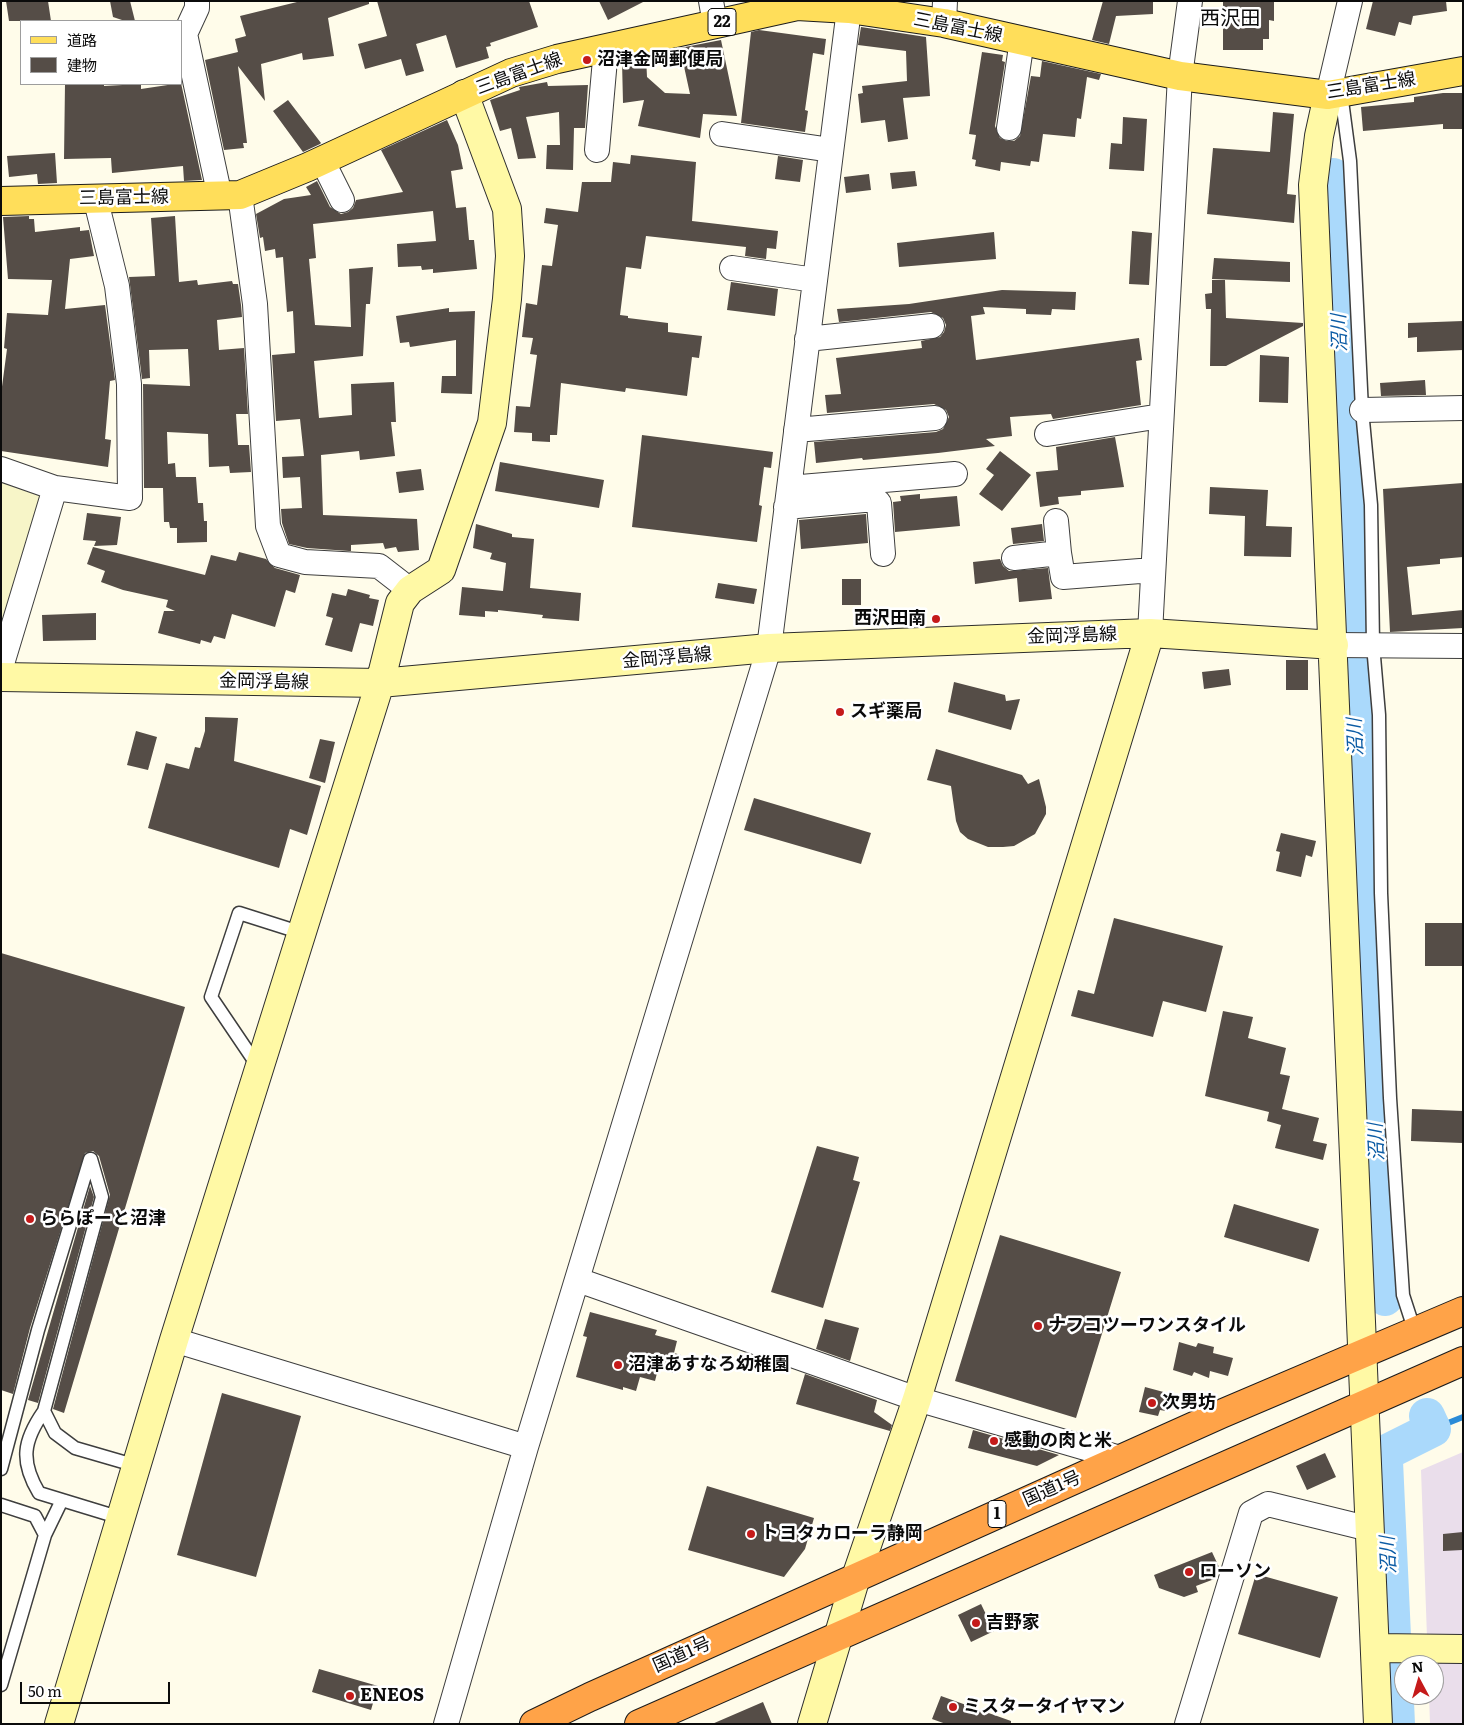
<!DOCTYPE html>
<meta charset="utf-8">
<style>
body{margin:0}
#map{position:relative;width:1464px;height:1725px;overflow:hidden;background:#fffcea;font-family:Literata,"Noto Sans JP",serif}
canvas{display:block}
.frame{position:absolute;inset:0;border:2px solid #0b0b0b;pointer-events:none}
.legend{position:absolute;left:20px;top:20px;width:162px;height:65px;box-sizing:border-box;background:#fff;border:1px solid #9d9d9d;margin:0;padding:6px 9px;list-style:none;font-size:15px;color:#0b0b0b}
.legend li{display:flex;align-items:center;gap:10px;height:25px}
.legend b{width:25px;border:1px solid #9d9d9d}
.north{position:absolute;left:1394px;top:1655px;width:50px;height:50px;box-sizing:border-box;background:#fff;border:1px solid #9d9d9d;border-radius:50%;rotate:354deg;font-size:14px;font-weight:700;line-height:20px;text-align:center;color:#0b0b0b}
.north::after{content:'';display:block;margin:auto;width:18px;height:22px;background:#c51a1a;clip-path:polygon(50% 0,100% 100%,50% 72%,0 100%)}
.scale{position:absolute;left:20px;top:1682px;width:150px;height:22px;box-sizing:border-box;border:2px solid #0b0b0b;border-top:0;padding-left:6px;font-size:15px;line-height:18px;white-space:nowrap;color:#0b0b0b;-webkit-text-stroke:4px #fff;paint-order:stroke}
</style>
<div id="map">
<canvas width="1464" height="1725"></canvas>
<div class="frame"></div>
<ul class="legend">
<li><b style="height:6px;background:#ffde5a"></b>道路</li>
<li><b style="height:14px;background:#554d47"></b>建物</li>
</ul>
<div class="north">N</div>
<div class="scale">50 m</div>
</div>
<script>
const ctx = document.querySelector('canvas').getContext('2d');
ctx.lineJoin = 'round';
function fillPath(path, color) { ctx.fillStyle = color; ctx.fill(path, 'evenodd'); }
function stroke(path, color, width, dash) { ctx.strokeStyle = color; ctx.lineWidth = width; ctx.lineCap = dash ? 'butt' : 'round'; ctx.setLineDash(dash || []); ctx.stroke(path); }
function label(font, color, halo, rows, align = 'center') {
  ctx.font = font + ' Literata,"Noto Sans JP",serif'; ctx.lineWidth = 5; ctx.setLineDash([]); ctx.textBaseline = 'middle'; ctx.strokeStyle = halo; ctx.fillStyle = color; for (const [text, x, y, turn = 0] of rows) {
    ctx.save(); ctx.translate(x, y); ctx.rotate((+turn || 0) * Math.PI / 180); ctx.textAlign = isNaN(turn) ? turn : align; if (halo) ctx.strokeText(text, 0, 0); ctx.fillText(text, 0, 0); ctx.restore();
  }
}
const industrial = new Path2D(`
 M1463 1452V1724H1430L1429 1695H1434V1665H1428L1421 1470Z`);
const farmland = new Path2D(`
 M1 480 45 490 1 632Z`);
const stream = new Path2D(`
 M1433 1429 1463 1417`);
const river = new Path2D(`
 M1333 176 1353 669 1385 1298
 M1397 1724 1385 1461 1387 1452 1433 1429 1427 1416`);
const building = new Path2D(`
 M6 1H48L51 21H9Z
 M110 1H130L135 21H125L113 17Z
 M301 1H369V4L328 18 334 56 303 60 302 53 261 64 265 101 238 66 247 143H243L244 148 224 150 205 60 238 52 235 39 246 36 240 16Z
 M377 1H529L538 27 490 43 491 46 486 47 489 58 456 68 446 35 416 44 424 71 406 76 401 59 365 69 358 44 387 36Z
 M599 1H645L608 20Z
 M1103 1H1153V14L1116 16 1109 44 1092 40Z
 M1223 1H1274V21L1269 20V39H1263V50H1223Z
 M1373 1H1446L1447 11 1413 16 1411 25 1399 22 1395 36 1366 29Z
 M861 27 926 37 930 96 903 98 908 139 888 142 885 120 861 123 858 94 863 93 862 86 907 81 906 51 858 45Z
 M759 30 826 39 824 55 813 53 805 110 808 111 805 132 741 123 751 32Z
 M721 40 737 116 703 114 700 138 638 126 644 100 623 103 622 61 646 56 647 77 665 93 690 94 680 48Z
 M982 52 1003 55 1002 61 1005 62 995 126 1000 138 1007 141H1014L1020 136 1031 76 1040 77 1042 61 1101 74 1099 80 1087 77 1081 119 1077 118 1075 137 1043 134 1039 162 1031 161 1030 166 1001 162 1000 171 975 166 976 160 972 159 976 135 969 134Z
 M547 82 548 86 588 85 585 128H574L573 170 546 169 547 145H560L559 112 526 117 536 158 518 159 511 128 500 131 490 100 520 90 519 87Z
 M181 83 202 180 184 181 183 166 112 173 111 158 64 159 65 84H104V86L141 84V89Z
 M1443 93H1463V129H1443V124L1363 131 1361 107 1414 102V97Z
 M288 100 321 143 320 144 303 152 273 111Z
 M1273 112 1294 114 1287 194 1296 195 1294 223 1207 214 1213 148 1270 152Z
 M1123 117 1147 119 1144 171 1109 169 1111 143 1122 144Z
 M447 120 458 145 463 169 451 171 456 208 466 207 469 240H474L477 269 433 273V269L422 270 421 266 398 267 397 244 436 241 433 211 313 224 316 258 309 259 315 325 351 327 349 269 373 267 370 304H366L363 356 314 361 319 418 352 415 351 384 394 382 396 422H391L395 456 360 460 359 451 321 455 323 515 417 519 419 550 398 552 396 547 385 549 383 543 351 545V551H349L307 548 289 544 282 523 281 509 302 508 300 477 283 478 282 457 304 456 300 419 276 421 272 355 295 353 293 311 287 312 283 257 276 258 275 249 265 251 263 237 260 238 256 214 284 199 311 195 306 187 317 181 330 207 341 214 348 212 353 208 356 200 403 192 381 150Z
 M55 153 57 183 38 184 37 174 9 177 7 156Z
 M631 155 696 162 692 221 778 231 776 249 767 248 766 259 745 256 746 247 646 236 641 269 626 267 620 315 628 316V318L668 323V332L702 336 699 358 692 357 687 396 626 388 625 392 561 383 557 435H550V442L532 441V433L514 432 516 406 530 407 537 355 530 354 533 338 522 337 526 303 537 305 542 265 552 266 558 225 544 223 546 208 578 212 582 182H611L613 162 630 164Z
 M778 156 803 160 800 182 775 179Z
 M915 171 917 186 892 189 890 173Z
 M869 174 871 190 846 193 844 177Z
 M29 216V219H34L35 232 80 227V231L89 230 94 256 70 259 65 309 105 305 115 380 110 381 105 439 111 440 108 467 1 451V394L7 349 4 348 7 313 48 315 52 280 8 279 3 217Z
 M175 216 179 282 197 280 198 285 232 281 233 284H238L241 305 242 317 217 320 219 350 244 348 248 414H236L238 445H249L251 472 230 473 229 466 209 467 208 434 167 432 168 464 175 463 176 477H196L198 503H203L204 521H207V542L177 543V528H170L169 522H164L163 488H144L143 384 190 386 188 349 149 350 150 378 142 379 129 277 155 276 151 218Z
 M1132 231 1152 233 1149 285 1129 284Z
 M994 232 996 259 899 267 897 243Z
 M1214 258 1290 262V282L1212 279Z
 M1212 280H1225L1226 318 1303 323V326L1226 366H1210L1211 309H1206L1205 294 1212 293Z
 M731 282 778 289 775 316 727 310Z
 M1002 290 1076 292 1075 310 1052 309 1051 315 1026 314V309L983 307 985 314 971 316 976 360 1139 338 1142 360 1136 361 1141 405 1053 419 1051 414 1010 417 1012 436 986 439 995 446 938 453 863 460 862 458 816 463 814 442 936 432 943 429 949 417 946 410 934 404 827 413 825 395 841 394 836 358 922 348 921 341 940 337 944 332 946 325 943 318 931 312 839 322 837 309 909 304Z
 M449 308V312L475 311 472 394 441 393 442 376H456V340L410 347 409 342 400 343 396 316Z
 M1463 321V350L1417 352V337L1408 338V323Z
 M1260 355 1289 357 1288 403 1259 402Z
 M1425 380 1426 395 1381 396 1380 383Z
 M642 435 773 452 771 468 764 467 759 505 762 506 757 542 632 527Z
 M1115 437 1124 487 1081 491V495L1058 497 1059 504 1040 507 1036 472 1058 470 1056 447Z
 M1000 451 1031 475 1002 511 979 494 994 475 986 469Z
 M500 462 604 480 599 508 495 491Z
 M421 469 424 490 399 493 396 472Z
 M1463 483V557L1440 559V564L1407 567 1412 615 1463 610V628L1390 632 1383 489Z
 M1210 487 1268 490 1266 526 1292 527 1291 557 1244 556 1245 516 1209 514Z
 M920 494V499L957 496 960 526 895 532 893 502 901 501 900 496Z
 M87 513 121 517 117 545 94 546 96 541 83 540Z
 M866 514 868 543 801 549 799 520Z
 M476 524 512 534V537L534 539 530 588 581 593 579 621 542 618 543 615 498 610V612L485 611V617L459 615 462 587 503 591 506 563 490 559 492 553 473 548Z
 M1042 524 1044 541 1013 544 1011 528Z
 M93 547 205 575 211 555 236 561 239 552 266 559 275 568 300 575 295 593 286 590 275 627 232 614 225 639 214 636 211 643 201 640 200 644 158 633 164 611H175L166 607 168 600 123 590 101 582 105 571 87 564Z
 M1000 559 1003 566 1009 571 1048 568 1052 599 1019 602 1017 578 975 584 973 562Z
 M842 579H861V605H842Z
 M718 583 757 589 754 604 715 598Z
 M348 589 370 595 369 598 379 600 373 626 360 623 352 652 325 645 333 618 326 616 332 593 346 596Z
 M96 613V640L43 641 42 615Z
 M1286 660H1308V690H1286Z
 M1229 669 1231 685 1204 689 1202 672Z
 M954 682 1005 695 1006 701 1020 699 1011 730 948 712Z
 M205 717 238 718 234 761 321 786 307 835 290 829 279 868 148 828 166 763 189 769 195 747 200 748 205 731Z
 M136 731 157 737 148 770 127 765Z
 M320 739 335 742 325 783 309 778Z
 M936 749 1022 775 1028 784 1039 779 1046 807V814L1035 834 1014 846 1003 847H988L968 839 960 832 956 821 951 786 927 780Z
 M754 798 871 833 861 864 744 830Z
 M1281 833 1316 841 1312 857 1306 855 1301 877 1276 871 1280 852 1276 851Z
 M1114 918 1223 946 1206 1012 1163 1001 1153 1037 1071 1016 1078 990 1094 994Z
 M1425 923H1463V966H1425Z
 M1 953 185 1007 64 1413 53 1409 110 1195 99 1156 93 1151 85 1153 30 1328 13 1394 1 1390Z
 M1223 1011 1253 1017 1248 1038 1286 1048 1280 1074 1290 1076 1282 1109 1319 1118 1313 1141 1327 1144 1323 1160 1275 1148 1281 1125 1267 1121 1269 1112 1205 1096Z
 M1412 1109 1463 1111 1462 1143 1411 1141Z
 M817 1146 859 1157 853 1180 860 1182 823 1308 771 1292Z
 M90 1186 94 1197 38 1403 28 1400Z
 M1234 1204 1319 1229 1309 1262 1224 1237Z
 M1000 1235 1121 1272 1076 1418 955 1381Z
 M590 1312 657 1330 655 1335 677 1341 674 1353 681 1355 675 1373 658 1369 655 1381 640 1377 636 1391 623 1387V1390L576 1377 587 1337 583 1336Z
 M825 1319 859 1328 850 1361 816 1349Z
 M1179 1342 1196 1347 1198 1343 1214 1347 1213 1353 1233 1358 1228 1376 1210 1371 1209 1378 1194 1372 1192 1376 1173 1370Z
 M805 1374 877 1400 874 1412 892 1425 890 1431 796 1404Z
 M1145 1387 1171 1394 1166 1411 1160 1410 1158 1416 1139 1412Z
 M222 1393 301 1416 256 1577 177 1555Z
 M973 1430 1059 1455 1037 1466 968 1448Z
 M1325 1453 1336 1477 1307 1490 1296 1466Z
 M707 1486 814 1518 805 1549 784 1577 688 1550Z
 M1463 1532 1462 1550 1443 1551V1534Z
 M1212 1552 1219 1567 1215 1568 1217 1578 1196 1586 1198 1592 1184 1597 1159 1588 1154 1575Z
 M1256 1574 1338 1597 1320 1658 1238 1634Z
 M981 1604 994 1631 971 1642 958 1615Z
 M319 1669 378 1686 371 1710 312 1692Z
 M941 1696 1011 1721V1724H946L932 1719Z
 M763 1702 772 1724H712Z`);
const lane = new Path2D(`
 M1341 93 1350 161 1362 410 1371 505 1373 645 1379 715 1381 893 1390 1098 1403 1295 1415 1332
 M259 1068 211 997 239 913 302 933
 M91 1159 102 1197 44 1411 55 1433 75 1448 137 1466
 M44 1411C23 1441 20 1461 39 1493L121 1518
 M1 1469 38 1330 90 1159
 M1 1505 35 1516 45 1535
 M1 1685 45 1535 62 1500`);
const street = new Path2D(`
 M197 1V8L185 34 220 197
 M711 1 715 24
 M944 23 945 1
 M1328 95 1350 1
 M1009 128 1022 40
 M722 134 831 150
 M597 150 606 48
 M322 160 342 200
 M240 195 255 304 268 526 279 555 305 562 379 566 410 590
 M732 268 815 280
 M807 339 932 326
 M1362 410 1463 408
 M796 430 935 418
 M1047 434 1161 416
 M1 469 55 488
 M789 488 955 474
 M786 507 875 499 879 503 883 554
 M1056 521 1059 553
 M1014 558 1059 553 1063 577 1153 570
 M1150 633 1180 76 1190 1
 M1334 645 1463 646
 M1 667 55 488 130 498 129 384 117 286 95 197
 M578 1280 917 1399 1120 1458
 M174 1340 526 1447
 M446 1724 526 1447 769 648 849 9
 M1187 1724 1251 1513 1268 1504 1370 1529`);
const secondary = new Path2D(`
 M1328 95 1319 136 1313 185 1378 1724
 M1 677 380 683 769 648 1150 633 1334 645
 M1375 1648 1463 1649
 M59 1724 174 1340 380 683 400 603 410 590 441 570 492 423 507 299 510 256 507 209 464 94
 M812 1724 856 1577 917 1399 1150 633`);
const primary = new Path2D(`
 M1 201 240 195 308 167 511 73 557 59 797 6 849 9 944 23 1180 76 1328 95 1463 71`);
const highway = new Path2D(`
 M534 1724 590 1697 1221 1414 1463 1311
 M639 1724 1463 1361`);
const markers = [
 [587,60,5,"#c51a1a"],
 [936,619,5,"#c51a1a"],
 [840,712,5,"#c51a1a"],
 [30,1219,5,"#c51a1a"],
 [1038,1326,5,"#c51a1a"],
 [618,1365,5,"#c51a1a"],
 [1152,1403,5,"#c51a1a"],
 [994,1441,5,"#c51a1a"],
 [751,1534,5,"#c51a1a"],
 [1189,1572,5,"#c51a1a"],
 [976,1623,5,"#c51a1a"],
 [350,1696,5,"#c51a1a"],
 [953,1707,5,"#c51a1a"]
];
const shields = [
 [722,22,28],
 [997,1514,18]
];
const shieldNames = [
 ["22",722,22],
 ["1",997,1514]
];
const streetNames = [
 ["三島富士線",958,28,11],
 ["三島富士線",519,74,-20],
 ["三島富士線",1371,86,-9],
 ["三島富士線",124,198,-1],
 ["金岡浮島線",1072,636,-2],
 ["金岡浮島線",667,658,-5],
 ["金岡浮島線",264,682,1],
 ["国道1号",1052,1489,-24],
 ["国道1号",682,1655,-24]
];
const poiNames = [
 ["沼津金岡郵便局",597,60],
 ["西沢田南",926,619,"right"],
 ["スギ薬局",850,712],
 ["ららぽーと沼津",40,1219],
 ["ナフコツーワンスタイル",1048,1326],
 ["沼津あすなろ幼稚園",628,1365],
 ["次男坊",1162,1403],
 ["感動の肉と米",1004,1441],
 ["トヨタカローラ静岡",761,1534],
 ["ローソン",1199,1572],
 ["吉野家",986,1623],
 ["ENEOS",360,1696],
 ["ミスタータイヤマン",963,1707]
];
const waterNames = [
 ["沼川",1340,333,-92],
 ["沼川",1356,737,-93],
 ["沼川",1377,1142,-93],
 ["沼川",1389,1555,-93]
];
const quarterNames = [
 ["西沢田",1230,19]
];
fillPath(industrial, '#eadeeb');
fillPath(farmland, '#f7f5c8');
stroke(stream, '#2b8bd7', 6);
stroke(river, '#aad9fb', 36);
fillPath(building, '#554d47');
stroke(lane, '#3e3e3e', 15);
stroke(street, '#3e3e3e', 26);
stroke(secondary, '#2d2d2d', 30);
stroke(primary, '#1c1c1c', 30);
stroke(highway, '#1c1c1c', 30);
stroke(lane, '#fff', 12);
stroke(street, '#fff', 24);
stroke(secondary, '#fff9a5', 28);
stroke(primary, '#ffde5a', 28);
stroke(highway, '#ffa348', 28);
for (const [x, y, r, color] of markers) { const dot = new Path2D(); dot.arc(x, y, r, 0, 2 * Math.PI); ctx.fillStyle = color; ctx.fill(dot); stroke(dot, '#fff', 2); }
for (const [x, y, w] of shields) { const box = new Path2D(); box.roundRect(x - w / 2, y - 13.5, w, 27, 4); ctx.fillStyle = '#fff'; ctx.fill(box); stroke(box, '#0b0b0b', 1); }
label('bold 16px', '#0b0b0b', null, shieldNames);
label('18px', '#0b0b0b', '#fff', streetNames);
label('bold 18px', '#0b0b0b', '#fff', poiNames, 'left');
label('italic 19px', '#0c5ca5', '#fff', waterNames);
label('20px', '#0b0b0b', '#fff', quarterNames);
</script>
